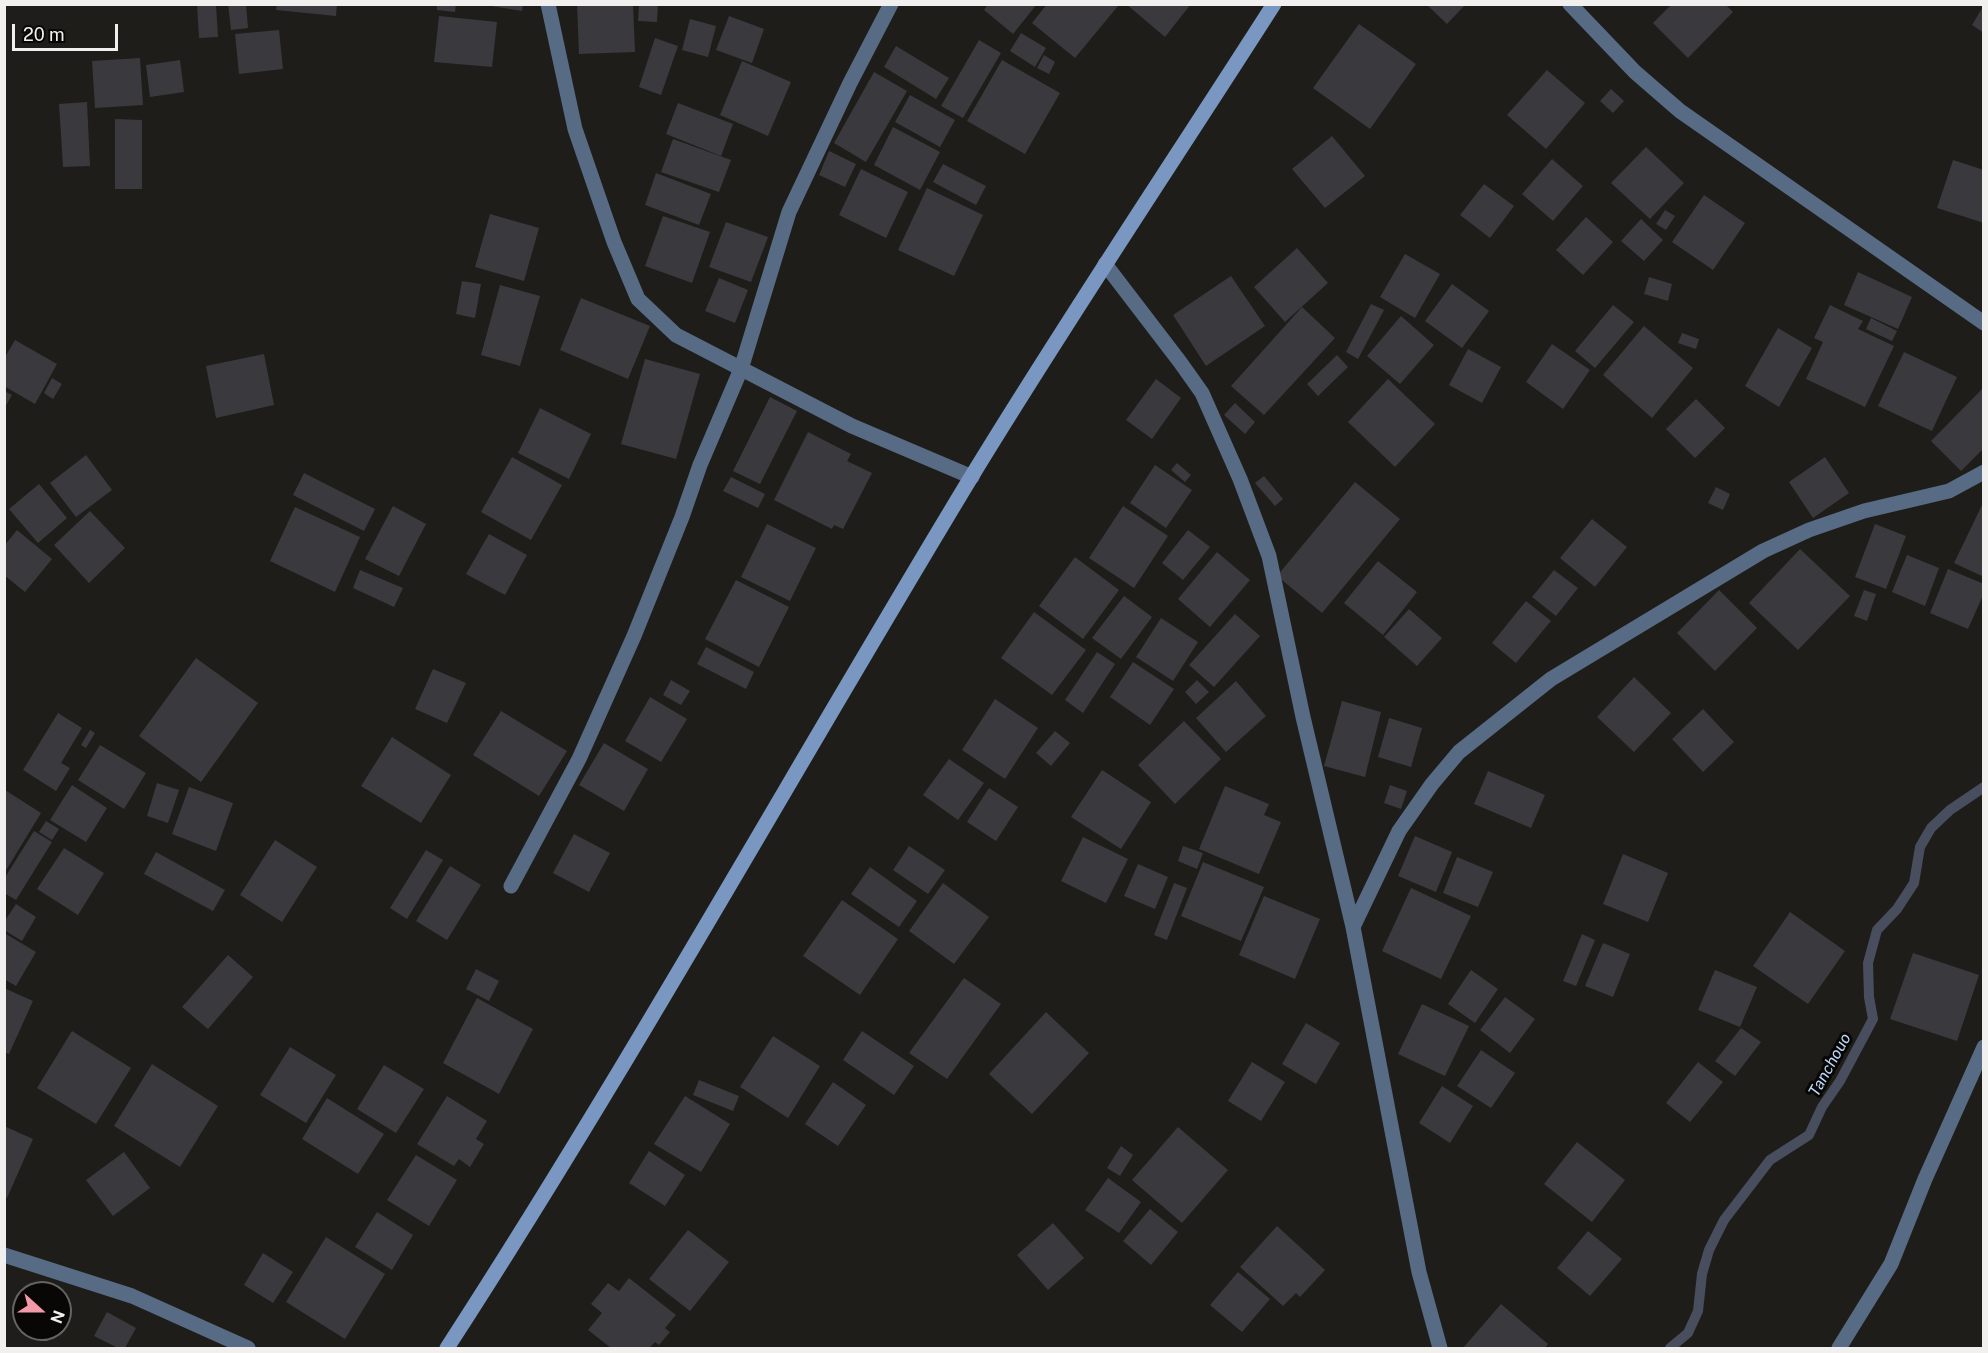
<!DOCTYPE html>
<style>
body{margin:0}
#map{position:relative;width:1988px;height:1353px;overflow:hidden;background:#1e1d19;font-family:"Public Sans",sans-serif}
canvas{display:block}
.frame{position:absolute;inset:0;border:6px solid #f1f0ee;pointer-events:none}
.north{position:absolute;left:12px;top:1281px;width:60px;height:60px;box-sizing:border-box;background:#080706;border:2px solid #656463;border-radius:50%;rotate:111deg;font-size:16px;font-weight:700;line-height:24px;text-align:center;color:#f1f0ee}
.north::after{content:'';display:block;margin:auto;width:21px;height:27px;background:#f39aaa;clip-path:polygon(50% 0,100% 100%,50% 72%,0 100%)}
.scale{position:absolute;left:12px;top:24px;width:106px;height:27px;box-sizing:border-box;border:3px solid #f1f0ee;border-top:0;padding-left:8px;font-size:18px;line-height:21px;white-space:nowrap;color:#f1f0ee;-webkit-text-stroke:4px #080706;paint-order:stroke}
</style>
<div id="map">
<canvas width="1988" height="1353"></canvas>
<div class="frame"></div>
<div class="north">N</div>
<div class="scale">20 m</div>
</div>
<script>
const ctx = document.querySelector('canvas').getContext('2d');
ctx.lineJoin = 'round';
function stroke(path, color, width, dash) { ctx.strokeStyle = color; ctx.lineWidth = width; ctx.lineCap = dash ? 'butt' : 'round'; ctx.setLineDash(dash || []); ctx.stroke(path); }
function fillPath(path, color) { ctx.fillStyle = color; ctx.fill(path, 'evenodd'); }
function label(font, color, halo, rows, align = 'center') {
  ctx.font = font + ' "Public Sans",sans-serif'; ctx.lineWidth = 6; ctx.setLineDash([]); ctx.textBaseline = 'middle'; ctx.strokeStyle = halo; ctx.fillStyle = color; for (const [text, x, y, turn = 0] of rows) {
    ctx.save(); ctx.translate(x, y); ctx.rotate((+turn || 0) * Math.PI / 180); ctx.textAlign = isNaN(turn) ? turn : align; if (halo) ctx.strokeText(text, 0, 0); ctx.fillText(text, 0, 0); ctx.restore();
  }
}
const stream = new Path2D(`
 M1670 1348 1688 1333 1698 1311 1702 1274 1709 1250 1724 1220 1770 1160 1809 1135 1822 1107 1840 1081 1873 1019 1869 997 1868 963 1877 930 1897 909 1914 883 1920 847 1931 828 1950 810 1984 787`);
const building = new Path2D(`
 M197 4H216L218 37 199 38Z
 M228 4H246L248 28 231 30Z
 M277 4H337L336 16 276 10Z
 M437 4H456L455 12 437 10Z
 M479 4H523L522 11Z
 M577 4H633L635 52 579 54Z
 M639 4H658L657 22 638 21Z
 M988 4H1037L1013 34 984 10Z
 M1047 4H1116L1118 6 1075 58 1032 23Z
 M1126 4H1191L1165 37Z
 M1426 4H1466L1447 24Z
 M1672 4H1725L1733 12 1688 58 1653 23Z
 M1984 5V33L1972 25Z
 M439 16 497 22 492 67 434 62Z
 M729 16 764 29 752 63 716 50Z
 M690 19 716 26 708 57 682 50Z
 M1359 24 1416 64 1370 129 1313 88Z
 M279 30 283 69 239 74 235 34Z
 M1021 33 1046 48 1035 67 1010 51Z
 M655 38 678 46 661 95 639 87Z
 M979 40 1001 53 963 118 941 106Z
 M896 46 949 78 936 99 884 67Z
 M1044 55 1055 62 1049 74 1037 68Z
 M140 58 143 105 95 108 92 61Z
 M180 60 184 92 150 97 146 65Z
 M1002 60 1060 93 1025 154 967 121Z
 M742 61 791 82 768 136 720 115Z
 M1547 70 1585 103 1546 149 1507 115Z
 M874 72 907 91 866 162 834 143Z
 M1611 89 1624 101 1613 113 1600 101Z
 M910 95 955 120 940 147 895 122Z
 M87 102 90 166 63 167 59 104Z
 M678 103 733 124 721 156 666 134Z
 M115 119 142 120V189H115Z
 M893 127 940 152 920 190 874 165Z
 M1332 136 1365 176 1325 208 1292 169Z
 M673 139 731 160 719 192 661 172Z
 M1646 147 1684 183 1650 219 1611 183Z
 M829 151 856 164 845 187 819 175Z
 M1552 159 1583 186 1553 221 1522 194Z
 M1953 160 1984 170V223L1937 208Z
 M943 164 986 186 976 205 933 182Z
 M861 169 908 192 886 238 839 215Z
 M656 173 711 194 699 225 645 205Z
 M1484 184 1514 206 1490 238 1460 215Z
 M927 188 983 215 954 276 898 250Z
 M1704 195 1745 223 1713 270 1672 242Z
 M1665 210 1675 216 1666 230 1656 224Z
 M490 214 539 228 524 281 475 267Z
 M663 216 710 232 692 283 645 266Z
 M1586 217 1613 242 1583 275 1556 250Z
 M1641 219 1663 240 1644 261 1621 241Z
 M726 222 768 237 751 282 709 267Z
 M1297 248 1328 283 1285 322 1254 287Z
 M1405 254 1440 274 1415 318 1380 297Z
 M1858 272 1912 297 1898 329 1844 305Z
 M1231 276 1265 326 1206 366 1173 315Z
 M1649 277 1672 284 1668 301 1644 294Z
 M719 278 748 290 735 323 705 311Z
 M462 281 481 284 475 318 456 314Z
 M1452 284 1489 311 1462 348 1425 321Z
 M500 285 540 296 520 366 481 355Z
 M581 298 650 326 628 379 560 350Z
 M1371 304 1384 310 1358 359 1346 352Z
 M1613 305 1634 322 1595 368 1575 351Z
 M1830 305 1863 321 1858 329 1894 346 1865 407 1806 379 1823 342 1814 338Z
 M1302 307 1335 338 1264 415 1231 386Z
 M1401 316 1434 345 1400 384 1367 356Z
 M1871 318 1897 331 1892 341 1866 329Z
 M1644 326 1693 368 1652 418 1603 375Z
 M1778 328 1812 348 1779 407 1745 386Z
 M1682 333 1699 339 1696 349 1678 343Z
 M15 340 57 364 35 404 4 386V359Z
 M1552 344 1590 370 1563 409 1526 382Z
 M1468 349 1501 367 1482 403 1449 385Z
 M1904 352 1957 377 1932 431 1878 406Z
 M264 354 274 405 216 418 206 366Z
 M1337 355 1348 367 1318 396 1307 384Z
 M645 359 700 374 676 459 621 444Z
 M52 378 62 384 53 399 44 393Z
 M1156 379 1181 398 1152 439 1126 420Z
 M1388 379 1435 424 1395 467 1348 422Z
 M1984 387V448L1961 471 1931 441Z
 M4 391 12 395 4 409Z
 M770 397 797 411 760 484 733 471Z
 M1696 399 1725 428 1695 458 1666 429Z
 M1235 403 1255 422 1245 434 1224 415Z
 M540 408 591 434 569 479 518 453Z
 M808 432 851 454 847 461 872 473 843 529 834 525 832 529 774 500Z
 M86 455 112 490 76 517 50 483Z
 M512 457 562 485 531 540 481 512Z
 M1825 457 1849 493 1813 518 1789 482Z
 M1177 463 1191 475 1185 482 1171 470Z
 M1155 465 1192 490 1166 528 1130 503Z
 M304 473 375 509 364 531 293 495Z
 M1264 476 1283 499 1275 506 1255 483Z
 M731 477 765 494 758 508 723 491Z
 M1355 482 1400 519 1322 613 1277 576Z
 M39 484 67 518 38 543 9 509Z
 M1716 487 1730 494 1723 510 1708 503Z
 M1984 501V577L1954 563Z
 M393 506 426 524 399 576 365 559Z
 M1123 506 1168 536 1134 588 1089 558Z
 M295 507 360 537 335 592 270 561Z
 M90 511 125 548 89 583 54 545Z
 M1592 519 1627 547 1595 587 1560 558Z
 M767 524 816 548 790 601 741 577Z
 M1875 524 1906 536 1886 589 1855 577Z
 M17 530 52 559 25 592 4 575V546Z
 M1188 530 1210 547 1183 580 1162 563Z
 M489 534 527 555 505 595 466 574Z
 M1800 549 1850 596 1798 650 1749 603Z
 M1217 552 1250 580 1210 627 1178 599Z
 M1907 555 1939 568 1925 606 1892 592Z
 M1075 557 1119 590 1083 639 1039 606Z
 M1378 561 1417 592 1383 635 1344 603Z
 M1948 569 1984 584V593L1968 629 1930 613Z
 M360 570 403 588 394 607 353 588Z
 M1554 570 1578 588 1556 616 1532 597Z
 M736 580 789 607 759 667 705 639Z
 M1719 590 1757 628 1715 671 1677 633Z
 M1864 590 1876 594 1867 621 1854 616Z
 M1124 596 1152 617 1121 659 1092 638Z
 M1526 601 1551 621 1516 663 1492 643Z
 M1409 609 1442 638 1417 666 1384 637Z
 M1034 612 1086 650 1052 695 1001 658Z
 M1235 614 1260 636 1214 687 1189 665Z
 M1161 618 1198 642 1173 681 1136 657Z
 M706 647 754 672 746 689 697 664Z
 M1097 652 1115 664 1083 713 1065 700Z
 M196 658 258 703 201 782 139 736Z
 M1133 662 1174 689 1150 725 1110 697Z
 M433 669 466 683 447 723 415 709Z
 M1634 677 1671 713 1634 752 1597 717Z
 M671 680 690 691 681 705 663 695Z
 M1197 680 1209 692 1196 704 1185 692Z
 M1236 681 1266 716 1226 752 1196 718Z
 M650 697 687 719 661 762 625 741Z
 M995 699 1038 728 1005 779 962 750Z
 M1342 701 1381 712 1365 777 1324 766Z
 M1703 709 1734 742 1703 772 1672 739Z
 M501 711 567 751 539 796 473 755Z
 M58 713 82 728 61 763 70 768 56 791 23 770Z
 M1389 718 1422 728 1411 767 1378 757Z
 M1184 721 1221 759 1175 804 1138 765Z
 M90 730 95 733 86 748 81 745Z
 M1055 731 1070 743 1051 766 1036 753Z
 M392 737 451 775 421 823 361 786Z
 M604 743 648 769 624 811 579 785Z
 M100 745 146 773 124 809 78 780Z
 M949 759 984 783 958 820 923 795Z
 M1102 770 1151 802 1121 849 1071 817Z
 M1488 771 1545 795 1531 828 1474 804Z
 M157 783 179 790 168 823 147 816Z
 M72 785 107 808 86 842 50 820Z
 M1390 785 1407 791 1401 809 1384 803Z
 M1225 786 1269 804 1264 815 1281 822 1259 874 1199 849Z
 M189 787 233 803 216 851 172 834Z
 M989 788 1018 807 996 841 967 822Z
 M5 790 41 813 5 872Z
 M46 821 59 829 52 840 39 832Z
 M34 831 52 842 16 900 4 893V879Z
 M574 834 610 853 589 892 553 873Z
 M1415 836 1452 852 1436 892 1398 876Z
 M1083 837 1128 859 1106 903 1061 881Z
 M275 840 317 867 282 922 240 895Z
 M909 846 945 870 928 894 893 870Z
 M1183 846 1203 853 1197 869 1178 861Z
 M64 848 104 873 78 915 37 889Z
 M426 850 443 860 407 919 390 908Z
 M156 852 225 890 213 911 144 874Z
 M1623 854 1668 873 1648 922 1603 904Z
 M1457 857 1493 872 1478 907 1443 893Z
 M1203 862 1264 887 1241 941 1181 916Z
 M1138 864 1168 877 1155 909 1124 896Z
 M450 866 481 885 447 940 416 921Z
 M870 867 917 901 899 927 851 894Z
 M943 883 989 917 954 964 909 931Z
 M1174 883 1187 888 1167 940 1154 935Z
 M1411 888 1471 916 1441 979 1382 951Z
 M1264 896 1320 919 1295 979 1239 955Z
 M842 900 898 939 860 995 803 956Z
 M16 904 36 917 22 941 4 930V922Z
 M1790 912 1845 951 1808 1004 1753 966Z
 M6 934 36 952 16 986 4 979V937Z
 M1582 934 1595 940 1576 986 1563 981Z
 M1603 943 1630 954 1613 997 1585 986Z
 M1913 953 1979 975 1957 1041 1890 1019Z
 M228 955 253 977 208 1029 182 1007Z
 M476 969 499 981 489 1001 466 989Z
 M1471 970 1498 989 1475 1023 1448 1004Z
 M1715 970 1757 987 1740 1027 1698 1010Z
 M964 978 1001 1004 947 1079 909 1053Z
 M4 988 33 1001 9 1054 4 1052Z
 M1505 997 1535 1019 1510 1053 1480 1030Z
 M477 998 533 1029 499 1094 443 1063Z
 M1422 1004 1469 1026 1445 1076 1398 1054Z
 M1046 1012 1089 1053 1032 1114 989 1074Z
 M1306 1023 1340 1043 1316 1084 1282 1064Z
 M1741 1028 1761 1042 1735 1076 1715 1061Z
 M72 1031 131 1068 96 1124 37 1088Z
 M862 1031 914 1066 894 1095 843 1060Z
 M773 1036 820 1066 788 1118 740 1087Z
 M290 1047 336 1075 306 1123 260 1095Z
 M1481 1050 1515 1073 1491 1108 1457 1086Z
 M1252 1062 1285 1082 1261 1121 1228 1101Z
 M1698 1062 1723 1082 1690 1122 1666 1103Z
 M152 1064 218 1106 180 1167 114 1126Z
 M384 1065 424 1089 396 1133 357 1109Z
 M699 1080 739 1096 733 1111 693 1095Z
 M833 1082 866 1105 838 1146 805 1124Z
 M1442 1086 1473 1106 1450 1143 1419 1123Z
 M447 1096 487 1121 476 1139 484 1144 470 1167 459 1159 454 1166 417 1144Z
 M685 1096 730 1124 701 1172 654 1144Z
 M327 1098 384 1134 358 1174 302 1139Z
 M4 1126 33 1139 7 1198 4 1197Z
 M1178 1127 1228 1170 1182 1223 1132 1180Z
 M1577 1142 1625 1180 1592 1222 1544 1184Z
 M1121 1146 1133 1155 1120 1176 1107 1168Z
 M649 1151 685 1175 665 1206 629 1183Z
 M124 1152 150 1188 113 1216 86 1180Z
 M416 1155 457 1180 429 1226 387 1200Z
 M1108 1178 1141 1202 1119 1233 1085 1210Z
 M1150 1209 1178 1232 1151 1265 1123 1241Z
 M377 1212 413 1235 392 1270 355 1247Z
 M1053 1223 1084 1258 1048 1290 1017 1255Z
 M1277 1226 1325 1270 1300 1297 1296 1293 1283 1306 1240 1267Z
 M688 1230 729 1262 690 1311 649 1279Z
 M1588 1231 1622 1259 1590 1296 1557 1268Z
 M326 1237 385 1274 345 1339 286 1302Z
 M263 1253 293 1272 273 1303 244 1285Z
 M1238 1272 1270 1299 1242 1332 1210 1305Z
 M629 1278 676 1315 665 1328 670 1332 659 1345 655 1342 649 1348H611L588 1330 602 1313 591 1304 608 1283 619 1291Z
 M1501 1304 1548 1344 1545 1348H1463Z
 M107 1312 136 1328 125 1348H118L94 1336Z`);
const minor = new Path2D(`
 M548 4 575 129 614 242 638 299 676 335 852 426 972 477
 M1105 264 1180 362 1202 393 1240 479 1269 556 1303 717 1353 927 1419 1272 1440 1348
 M511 886 579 759 634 636 682 517 700 465 741 369 789 212 850 83 891 4
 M1353 927 1399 831 1432 784 1459 752 1551 679 1763 551 1809 530 1864 511 1949 491 1984 472
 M4 1255 132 1296 248 1348
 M1839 1348 1891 1264 1925 1179 1984 1047`);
const tertiary = new Path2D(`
 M1570 4 1635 72 1680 111 1984 323`);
const secondary = new Path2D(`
 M447 1348C631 1064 795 768 970 479 1068 318 1173 162 1274 4`);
const waterNames = [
 ["Tanchouo",1830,1065,-61]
];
stroke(stream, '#484e5e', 10);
fillPath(building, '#3a393d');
stroke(minor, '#586b84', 15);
stroke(tertiary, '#586b84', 15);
stroke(secondary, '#7997c0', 15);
label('italic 16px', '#bfdbfa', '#080706', waterNames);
</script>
